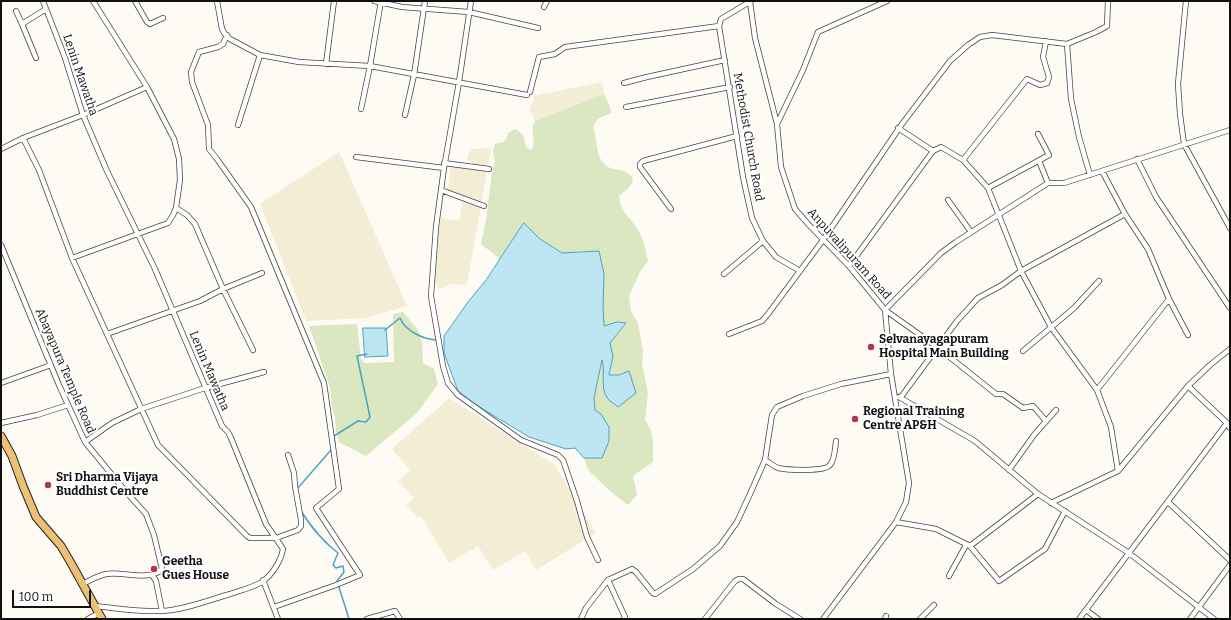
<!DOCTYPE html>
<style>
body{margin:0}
#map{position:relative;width:1231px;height:620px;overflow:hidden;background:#fefbf5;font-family:Bitter,serif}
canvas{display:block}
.frame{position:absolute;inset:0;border:2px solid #111;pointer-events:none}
.scale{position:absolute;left:12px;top:590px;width:79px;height:18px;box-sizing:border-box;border:2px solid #111;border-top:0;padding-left:5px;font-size:12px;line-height:14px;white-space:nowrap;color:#111;-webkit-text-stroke:3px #fff;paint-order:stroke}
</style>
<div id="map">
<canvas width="1231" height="620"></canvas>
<div class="frame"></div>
<div class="scale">100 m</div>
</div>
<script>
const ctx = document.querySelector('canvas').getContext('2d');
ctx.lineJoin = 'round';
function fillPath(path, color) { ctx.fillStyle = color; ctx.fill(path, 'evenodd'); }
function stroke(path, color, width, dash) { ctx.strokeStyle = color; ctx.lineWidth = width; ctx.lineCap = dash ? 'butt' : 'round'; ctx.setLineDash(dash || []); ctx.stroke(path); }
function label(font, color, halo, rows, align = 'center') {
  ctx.font = font + ' Bitter,serif'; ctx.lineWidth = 4; ctx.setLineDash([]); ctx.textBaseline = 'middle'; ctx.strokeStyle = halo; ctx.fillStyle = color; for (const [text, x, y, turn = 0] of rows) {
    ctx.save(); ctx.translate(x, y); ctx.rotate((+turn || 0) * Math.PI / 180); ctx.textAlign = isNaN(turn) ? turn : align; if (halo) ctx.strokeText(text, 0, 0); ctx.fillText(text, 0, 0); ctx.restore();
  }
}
const farmland = new Path2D(`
 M602 82 604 94 535 121 529 109 534 100V96Z
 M491 148 468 280 464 285 452 284 442 288H437L438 284 433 282 440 218 459 221 463 198 447 196 451 165 470 167 473 162 467 160 468 154 472 149Z
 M339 152 407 306 366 318 306 321 260 204Z
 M449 398 555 465 596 533 536 570 525 551 493 570 478 546 449 563 421 516 417 517 406 505 414 498 398 481 410 470 392 449Z`);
const green = new Path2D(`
 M604 94 610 106 611 113 598 119 593 126C598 140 594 160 610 168 615 170 621 169 626 172 628 173 631 176 633 178 632 187 626 190 619 196 619 209 630 218 637 228 643 239 646 249 648 261L640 272 629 296 631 311 638 323 643 351 642 364 648 393 645 420 651 430 653 443V462L633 476 637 495 628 505 611 492 588 470 584 458H602L601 414 595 410 594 398 602 359 604 372 602 386 619 375H609L613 356 610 343 626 324 617 322 604 326 603 306 586 251 562 253 540 239 524 223 500 259 481 244 486 220 492 172 495 161 493 150 495 144 503 142 507 138 508 133 515 129C524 134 524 137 526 147L532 150C537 138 529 133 535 121Z
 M403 312 418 330 422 342 423 363 434 369 438 384 417 413 366 456 339 442 336 432 335 417 332 408 330 387 309 326 357 324 361 358 364 363 394 362 393 314Z`);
const water = new Path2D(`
 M524 223 540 239 562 253 599 251 604 274 603 306 604 326 617 322 626 323 610 343 613 356 609 375H619L629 371 636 393 618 407C615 404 610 402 608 399 599 387 606 373 602 360L594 398 595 410 601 414 609 427V441L602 458H584L575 448 566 449 529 437 473 403 458 391 444 353V336L468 302 486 280Z
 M363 328H386L388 356 365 357Z`);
const stream = new Path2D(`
 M385 330 400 318C405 331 423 339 436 340
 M334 448 335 446 334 436 358 421 366 422 370 417 357 356 367 354
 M297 489 331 450
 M301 511C312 528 322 541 338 553L333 565 336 568 343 566 344 572 337 581 349 619`);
const street = new Path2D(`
 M43 1 65 58 83 115 107 171 155 269 222 426 228 432 231 438 266 524 283 549C281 561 272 575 262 582 252 588 241 590 230 594 209 600 184 610 162 611 140 612 116 608 94 606
 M135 1 147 22 150 24 163 18
 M217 1 222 29 225 34 230 39 260 55 299 62 370 66 527 95
 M374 1 402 7 469 12 538 28
 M471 1 459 82 444 168 436 227 431 296 443 366 448 383 458 395 521 440 558 455 563 460 577 501 587 537 598 560
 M748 1 750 2 755 38 777 124 781 167 795 209 809 225 849 266 885 310 891 374 909 483 906 502 896 522 823 619
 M751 1 721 19 719 26 743 177 752 218 763 241 776 257 800 271
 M1186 1 1178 84 1180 114 1184 144 1230 228
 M544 7 547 1
 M16 11 22 24 36 58
 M22 24 46 9
 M227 35 223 44 218 47 199 52 191 72 192 82 208 125 209 149 217 159 251 207 324 383 339 489 316 508 360 575 336 585 274 607
 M1067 44 1071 99 1079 137 1090 175
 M326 64 334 1
 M624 83 647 77 725 60
 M530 92 539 57 555 54 565 47 719 26
 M626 107 730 87
 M361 109 370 66 381 1
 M405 115 414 75 425 1
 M777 124 803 70 818 32 887 1
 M238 125 260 55
 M898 128 933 151
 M23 138 39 170 72 258 107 334
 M1 149 23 138 83 115 147 87
 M356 157 444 168
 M1137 159 1156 197 1230 308
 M963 160 1027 79 1040 85 1047 83 1049 77 1043 57 1046 41
 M1039 161 1048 183
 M444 163 489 169
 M1102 171 1125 214
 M988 188 1049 155 1038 134
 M441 190 484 206
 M948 200 971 232
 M176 208 187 215 195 224 223 289 253 350
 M671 209 640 167V164L643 161 737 136
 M1 245 59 385 85 442 127 493 146 514 154 535 162 569C151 582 122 571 106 574 98 576 90 580 83 584
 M72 258 168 223 173 215 176 208 180 180 179 159 174 139 147 87 93 1
 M849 266 933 151 941 147 963 160 988 188 1021 271 1051 327 1097 390 1111 427 1118 471
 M262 273 223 289 200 301 107 334 158 445 247 536 250 538H276L298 530 301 526V520L295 486 294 473 288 455
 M724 274 763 241
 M729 334 762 321 768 314 823 240 902 124 950 61 968 45 980 37 992 35 1067 44 1096 32 1107 26 1108 1
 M1023 351 1074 308 1099 281
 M1 383 51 365
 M1188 386 1227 423 1230 428
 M1097 390 1169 299
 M899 397 975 441 1038 494 1129 553 1214 619
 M901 397 957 321 978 298 1002 285 1021 271 1125 214 1148 249 1169 299 1188 335
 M1046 421 1033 406 1023 408 1003 394H996L937 347 885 310 941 253 956 242 1048 183H1064L1230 130
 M1 423 37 415 68 405
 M85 442 112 423 141 409 205 388 264 372
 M765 460C769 462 773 466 778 468 787 470 825 472 830 465 835 459 835 448 836 441
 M1009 470 1034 435 1056 410
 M1168 502 1230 560
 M1051 503 1118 471 1188 386 1210 365 1230 349
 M896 522 936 529 970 546 999 581 1045 549 1065 511
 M970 546 1038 494
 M152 575 156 581 162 611
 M949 576 966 545
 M263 580 278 619
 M1086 610 1098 619
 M88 619 99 613
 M367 619 395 611 400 619
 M581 619 586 608 608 580
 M624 619 625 617 608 580 632 569 636 572 653 593 655 594 693 569 720 546 737 522 750 494 765 460 772 415 777 407 803 396 841 384 891 374
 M705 619 735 581 739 579H743L776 604 800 619
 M885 619 886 616
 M920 619 934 605
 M1079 619 1227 423
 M1190 619 1230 565`);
const primary = new Path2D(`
 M1 436 12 456 23 486 36 517 61 546 71 563 102 619`);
const markers = [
 [871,347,4,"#b7324a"],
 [855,419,4,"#b7324a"],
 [48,485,4,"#b7324a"],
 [154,569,4,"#b7324a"]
];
const streetNames = [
 ["Lenin Mawatha",80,75,71],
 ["Methodist Church Road",748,137,80],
 ["Anpuvalipuram Road",849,254,48],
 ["Abayapura Temple Road",65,371,67],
 ["Lenin Mawatha",209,371,67]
];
const poiNames = [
 ["Selvanayagapuram",879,340],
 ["Hospital Main Building",879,354],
 ["Regional Training",863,412],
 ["Centre AP&H",863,426],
 ["Sri Dharma Vijaya",56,478],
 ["Buddhist Centre",56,492],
 ["Geetha",162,562],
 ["Gues House",162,576]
];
fillPath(farmland, '#f3edd6');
fillPath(green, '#dae7c0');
fillPath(water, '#bde5f2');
stroke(water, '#4aa3c3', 1);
stroke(stream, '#4aa3c3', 1.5);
stroke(street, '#444', 6);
stroke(primary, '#222', 9);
stroke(street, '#fff', 4.5);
stroke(primary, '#eec075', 7);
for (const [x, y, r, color] of markers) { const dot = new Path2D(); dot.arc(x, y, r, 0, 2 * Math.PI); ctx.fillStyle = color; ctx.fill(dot); stroke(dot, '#fff', 1.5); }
label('12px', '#111', '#fff', streetNames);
label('bold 12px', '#111', '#fff', poiNames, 'left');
</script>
